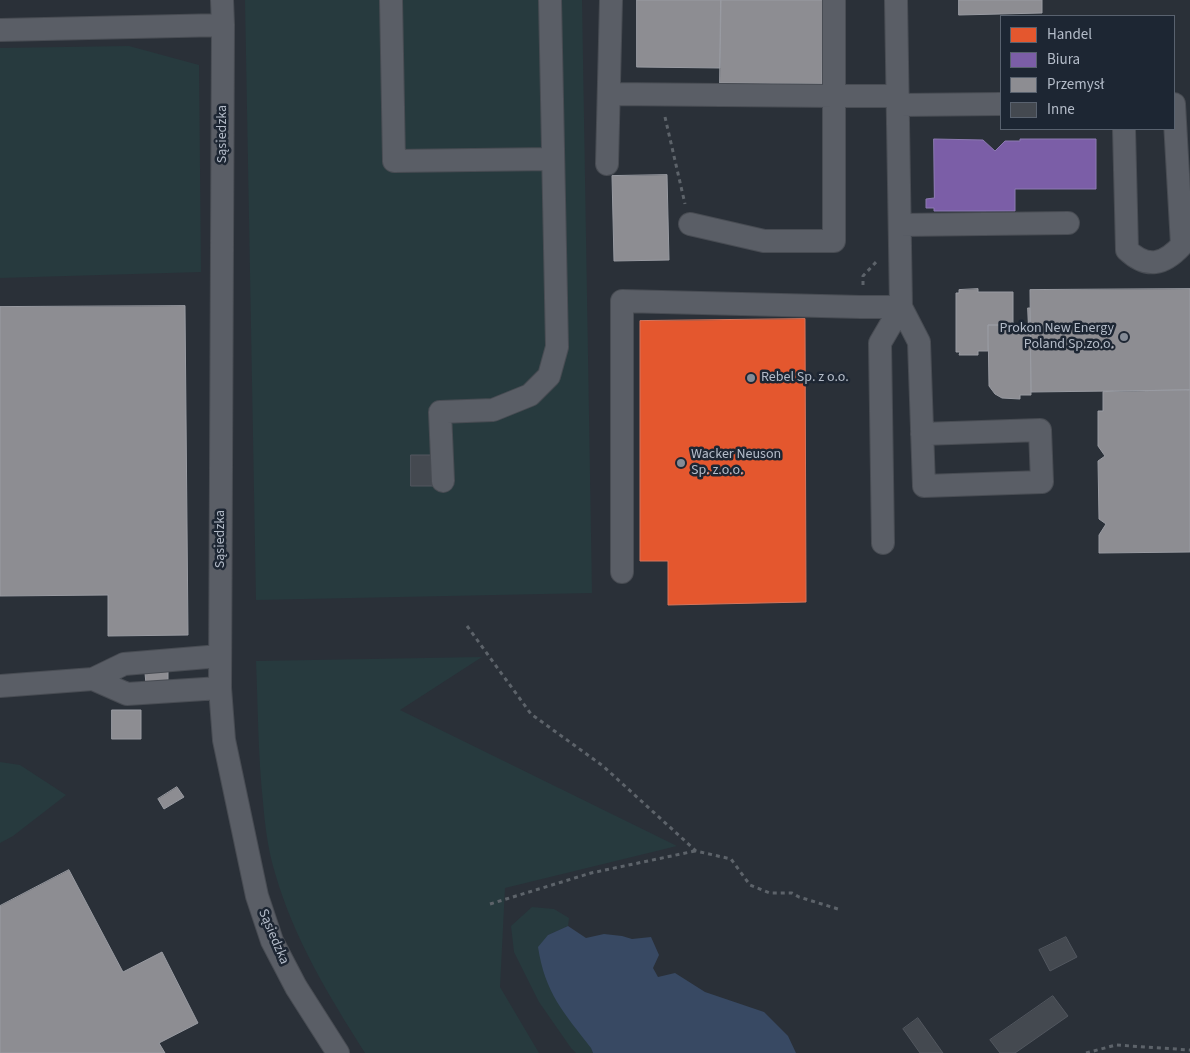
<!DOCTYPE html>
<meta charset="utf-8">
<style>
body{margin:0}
#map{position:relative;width:1190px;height:1053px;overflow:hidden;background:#2a3038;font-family:"Source Sans 3",sans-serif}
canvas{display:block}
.legend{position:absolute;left:1000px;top:15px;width:175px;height:115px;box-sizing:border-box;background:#1d2633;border:1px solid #59626f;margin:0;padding:6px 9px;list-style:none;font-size:15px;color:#b4bcc9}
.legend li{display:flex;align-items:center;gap:10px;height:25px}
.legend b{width:25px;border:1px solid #59626f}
</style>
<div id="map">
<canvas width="1190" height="1053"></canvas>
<ul class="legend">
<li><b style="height:14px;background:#e4572e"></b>Handel</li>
<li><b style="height:14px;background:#7b5ea7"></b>Biura</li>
<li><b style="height:14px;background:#8d8d92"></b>Przemysł</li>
<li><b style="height:14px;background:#444950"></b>Inne</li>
</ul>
</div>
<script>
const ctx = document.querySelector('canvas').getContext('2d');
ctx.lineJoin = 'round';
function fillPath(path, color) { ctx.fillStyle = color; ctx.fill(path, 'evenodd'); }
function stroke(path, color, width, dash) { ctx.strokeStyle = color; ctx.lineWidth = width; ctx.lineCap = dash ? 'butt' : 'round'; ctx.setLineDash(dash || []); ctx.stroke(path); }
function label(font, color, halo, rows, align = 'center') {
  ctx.font = font + ' "Source Sans 3",sans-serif'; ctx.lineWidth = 5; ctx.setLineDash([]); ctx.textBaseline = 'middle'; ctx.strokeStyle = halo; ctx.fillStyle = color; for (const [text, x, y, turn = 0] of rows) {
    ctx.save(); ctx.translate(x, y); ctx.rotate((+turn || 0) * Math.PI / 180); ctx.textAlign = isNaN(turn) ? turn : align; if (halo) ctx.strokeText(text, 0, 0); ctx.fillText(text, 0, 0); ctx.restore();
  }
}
const green = new Path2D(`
 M245 0H582L592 593 256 600Z
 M129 46 199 65 201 272 0 278V48Z
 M482 657 400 710 677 846 505 888 500 987 539 1053H365C329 996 294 939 275 873 268 850 265 826 263 802 258 755 258 708 256 661Z
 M0 762 20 765 66 795 13 836 0 843Z
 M532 907 554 909 569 918 568 926 548 935 593 1053H576L571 1048 539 1002 514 952 511 926Z`);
const water = new Path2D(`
 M568 926 586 938 604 934 622 936 632 939 651 937 659 955 653 968 658 977 675 973 705 992 764 1012 788 1036 796 1053H593L591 1048C564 1013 545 993 538 947L548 935Z`);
const shops = new Path2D(`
 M805 319 806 602 668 605V561H640V321Z`);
const offices = new Path2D(`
 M934 139 983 140 995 151 1005 141H1020V139H1096V189H1015V211H934V208H926V199L934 198Z`);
const industry = new Path2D(`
 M637 0H721L720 68 637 67Z
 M721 0H823L822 84 720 83Z
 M959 0H1042V13L959 15Z
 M667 175 669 260 614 261 612 176Z
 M978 289V292H1013V325H988V351H978V355H959L960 352H956V293H959V290Z
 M1190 289V390L1031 392 1030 290Z
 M185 306 188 635 108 636V595L0 596V307Z
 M1028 308H1030L1031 395H1020V399L1002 398 995 394 989 386 988 325H1028Z
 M1190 390V552L1099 553V535L1106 524 1099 519 1098 461 1105 456 1098 446V411H1103V392Z
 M168 672V683L146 684 145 673Z
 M112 710H141V739H112Z
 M177 787 184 797 164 809 158 799Z
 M69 870 123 972 162 952 198 1023 159 1043 165 1053H0V906Z`);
const building = new Path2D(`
 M411 455H433L434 486H411Z
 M1066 937 1077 957 1050 971 1039 950Z
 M1053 996 1068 1016 1015 1053H1000L990 1040Z
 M918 1018 943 1053H920L903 1029Z`);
const path = new Path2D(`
 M665 117 685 204
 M863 285V276L878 260
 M467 626 531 714 603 766 696 851 731 859 750 885 770 893H792L799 897 838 909
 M490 904 591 873 695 851
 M1086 1053 1116 1045 1190 1050`);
const minor = new Path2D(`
 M222 0 223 25 220 688 224 740 257 896 272 941 296 987 338 1053
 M391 0 394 161 552 159
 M834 0V96H898
 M896 0 901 307 919 342 924 486 1042 482 1040 430 922 434
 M0 30 223 25
 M609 94 834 96V241H764L690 224
 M899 105 1001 104
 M1124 129 1127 250C1147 269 1164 265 1182 245L1174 104
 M607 164 611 0
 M900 225 1068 223
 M443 481 440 412 493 410 530 395 549 376 557 347 550 0
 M883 543 880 343 901 307
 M622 572V301L861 307H901
 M93 679 127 694 220 688
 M0 686 93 679 124 664 220 656`);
const markers = [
 [1124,337,5,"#848b96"],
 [751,378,5,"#848b96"],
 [681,463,5,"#848b96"]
];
const streetNames = [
 ["Sąsiedzka",223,134,-90],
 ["Sąsiedzka",221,539,-90],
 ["Sąsiedzka",273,937,67]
];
const poiNames = [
 ["Prokon New Energy",1114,329,"right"],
 ["Poland Sp.zo.o.",1114,345,"right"],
 ["Rebel Sp. z o.o.",761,378],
 ["Wacker Neuson",691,455],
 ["Sp. z.o.o.",691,471]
];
fillPath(green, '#273a3e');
fillPath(water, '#384963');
fillPath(shops, '#e4572e');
stroke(shops, '#d6755c', 1);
fillPath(offices, '#7b5ea7');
stroke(offices, '#8c7ab1', 1);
fillPath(industry, '#8d8d92');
stroke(industry, '#999ba2', 1);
fillPath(building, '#444950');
stroke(building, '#52575f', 1);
stroke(minor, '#484c53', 24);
stroke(path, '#5d636a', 3, [4, 4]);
stroke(minor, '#5a5e66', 22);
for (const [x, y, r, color] of markers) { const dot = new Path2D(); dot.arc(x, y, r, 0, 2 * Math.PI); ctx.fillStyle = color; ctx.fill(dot); stroke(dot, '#1d2633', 2); }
label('14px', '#b4bcc9', '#1d2633', streetNames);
label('14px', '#b4bcc9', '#1d2633', poiNames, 'left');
</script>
